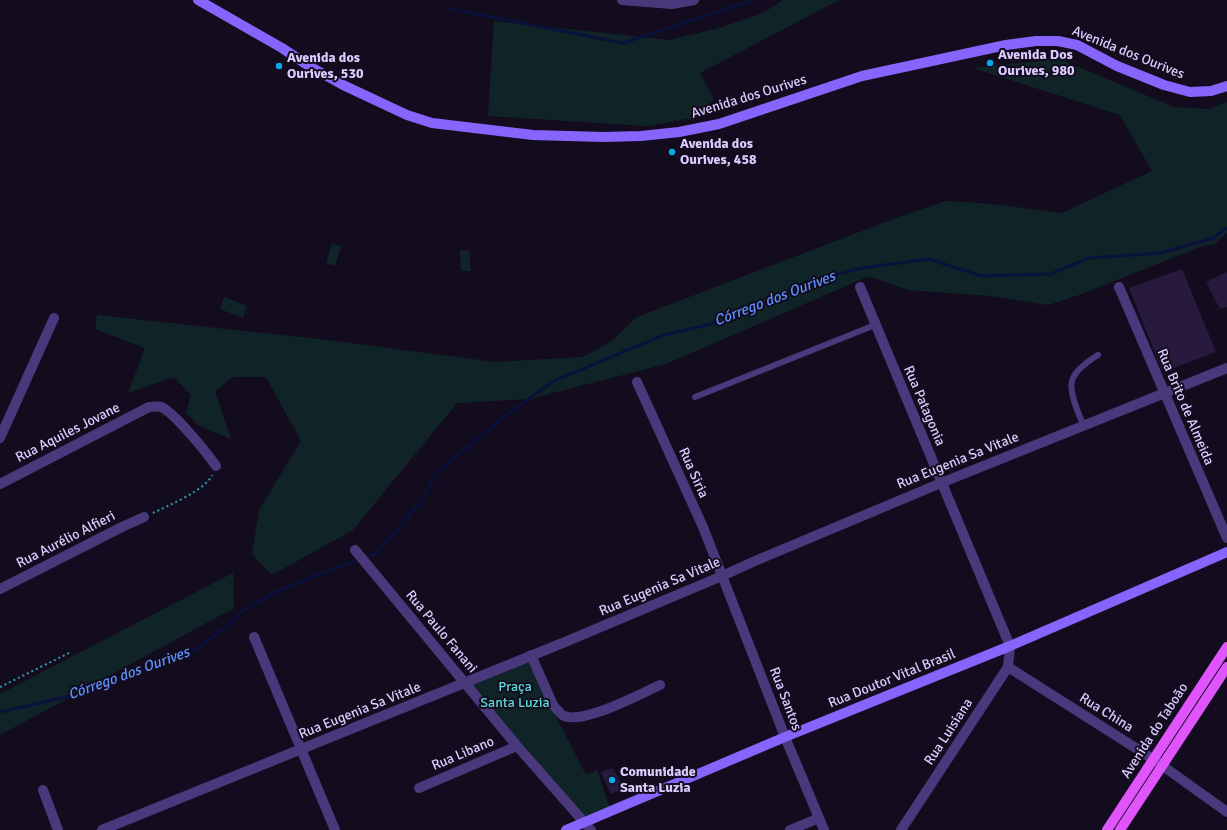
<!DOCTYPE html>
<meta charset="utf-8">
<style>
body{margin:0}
canvas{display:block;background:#130c1e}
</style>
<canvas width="1227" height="830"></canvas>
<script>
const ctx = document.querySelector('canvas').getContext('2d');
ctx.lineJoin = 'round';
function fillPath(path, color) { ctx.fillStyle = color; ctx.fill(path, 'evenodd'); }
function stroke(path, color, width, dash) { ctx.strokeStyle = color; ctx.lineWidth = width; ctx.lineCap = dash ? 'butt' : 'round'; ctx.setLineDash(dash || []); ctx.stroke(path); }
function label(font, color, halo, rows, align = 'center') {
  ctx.font = font + ' Signika,sans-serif'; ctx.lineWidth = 4; ctx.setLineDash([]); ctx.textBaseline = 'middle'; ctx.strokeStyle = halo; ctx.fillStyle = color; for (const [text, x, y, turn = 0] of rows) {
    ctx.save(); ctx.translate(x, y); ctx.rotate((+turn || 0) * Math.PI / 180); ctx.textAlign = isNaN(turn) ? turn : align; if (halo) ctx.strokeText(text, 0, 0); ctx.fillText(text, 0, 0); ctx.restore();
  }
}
const green = new Path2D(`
 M783 0H839L700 73 714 99 698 117 647 126 488 116 494 21 669 40 719 28 763 13Z
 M1059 59 1174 107 1208 109 1227 102V233L1215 244 1200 247 1079 295 1048 305 991 296 908 290 869 276 666 364 529 399 457 403 353 530 272 575 252 554 259 510 301 441 266 377H233L215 391 231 439 198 425 186 413 191 395 174 377 128 393 145 348 95 329 97 315 327 340 495 362 583 357 612 341 637 317 896 218 946 201 992 204 1062 213 1152 171 1120 115 973 68Z
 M332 244 341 246 335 266 326 263Z
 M469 250 471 271H461L460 251Z
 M224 297 247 306 243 318 220 309Z
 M233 573 234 608 0 735V694Z
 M530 659 549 703 586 775 597 770 610 808 586 819 470 684Z`);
const stream = new Path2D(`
 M450 9 623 43 754 0
 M370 556 376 554 423 499 437 472 514 409 554 381 661 336 727 320 815 280 862 268 929 259 981 276 1051 274 1088 258 1160 253 1213 238 1227 228
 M0 712 79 694 188 655 229 625 242 611 277 591 354 561`);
const building = new Path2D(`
 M1182 269 1216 352 1163 372 1129 288Z
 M1227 272V307L1220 309 1206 282Z
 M613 768 624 789 611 794 601 772Z`);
const path = new Path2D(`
 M153 513C167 506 206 490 212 475
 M0 687 71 652`);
const lane = new Path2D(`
 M695 397 875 325
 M1084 426C1079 415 1067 390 1073 378 1078 368 1089 361 1098 355`);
const street = new Path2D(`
 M622 0 672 4 694 0
 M860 287 1010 646 1008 667 901 830
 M1119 287 1227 538
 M637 382 703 527 785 737 824 830
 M0 438 54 318
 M0 484 149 407C153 407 158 406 161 407 174 412 207 453 216 466
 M355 550 517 746 591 830
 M0 589 122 527 144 517
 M254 637 335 830
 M531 655 553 705C557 709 559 713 564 716 584 724 640 694 660 685
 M1008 667 1153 759 1227 812
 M419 788 517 746
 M43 790 58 830
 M102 830 565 642 722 576 755 561 941 483 1227 368
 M790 830 819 818`);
const secondary = new Path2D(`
 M198 0 282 48 309 66 343 85 407 115 432 123 533 135 603 137 641 136 679 132 719 124 862 76 1006 45 1036 41H1058L1077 45 1117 66 1164 85 1190 92 1211 91 1227 86
 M566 830 785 737 1010 646 1227 552`);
const primary = new Path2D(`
 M1107 830 1227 647
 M1120 830 1227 667`);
const markers = [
 [990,63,4,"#06a7ef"],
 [279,66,4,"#06a7ef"],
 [672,152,4,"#06a7ef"],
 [612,780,4,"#06a7ef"]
];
const streetNames = [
 ["Avenida dos Ourives",1128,53,22],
 ["Avenida dos Ourives",749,97,-17],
 ["Rua Patagonia",924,406,67],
 ["Rua Brito de Almeida",1185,407,67],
 ["Rua Aquiles Jovane",68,433,-27],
 ["Rua Eugenia Sa Vitale",958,461,-22],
 ["Rua Siria",693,473,66],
 ["Rua Aurélio Alfieri",66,540,-27],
 ["Rua Eugenia Sa Vitale",660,587,-23],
 ["Rua Paulo Fanani",441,632,50],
 ["Rua Doutor Vital Brasil",892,679,-22],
 ["Rua Santos",785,699,69],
 ["Rua Eugenia Sa Vitale",360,711,-22],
 ["Rua China",1106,713,32],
 ["Avenida do Taboão",1155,731,-57],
 ["Rua Luisiana",949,732,-57],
 ["Rua Libano",463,754,-23]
];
const poiNames = [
 ["Avenida Dos",998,55],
 ["Ourives, 980",998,71],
 ["Avenida dos",287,58],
 ["Ourives, 530",287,74],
 ["Avenida dos",680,144],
 ["Ourives, 458",680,160],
 ["Comunidade",620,772],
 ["Santa Luzia",620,788]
];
const parkNames = [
 ["Praça",515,687],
 ["Santa Luzia",515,703]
];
const waterNames = [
 ["Córrego dos Ourives",775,299,-21],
 ["Córrego dos Ourives",129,674,-20]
];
fillPath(green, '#102428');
stroke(stream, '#0a113a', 3);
fillPath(building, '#28193e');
stroke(path, '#309aac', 2, [2, 3]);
stroke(lane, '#49387c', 6);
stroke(street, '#49387c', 10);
stroke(secondary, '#8764fb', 10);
stroke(primary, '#df54fb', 10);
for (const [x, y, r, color] of markers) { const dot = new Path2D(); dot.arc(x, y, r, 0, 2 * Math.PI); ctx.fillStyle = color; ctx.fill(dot); stroke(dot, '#130c1e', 1.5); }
label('14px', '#dbcbfe', '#130c1e', streetNames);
label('bold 14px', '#dbcbfe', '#130c1e', poiNames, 'left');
label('14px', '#59dbd5', '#130c1e', parkNames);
label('italic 15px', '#5b90fb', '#130c1e', waterNames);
</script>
